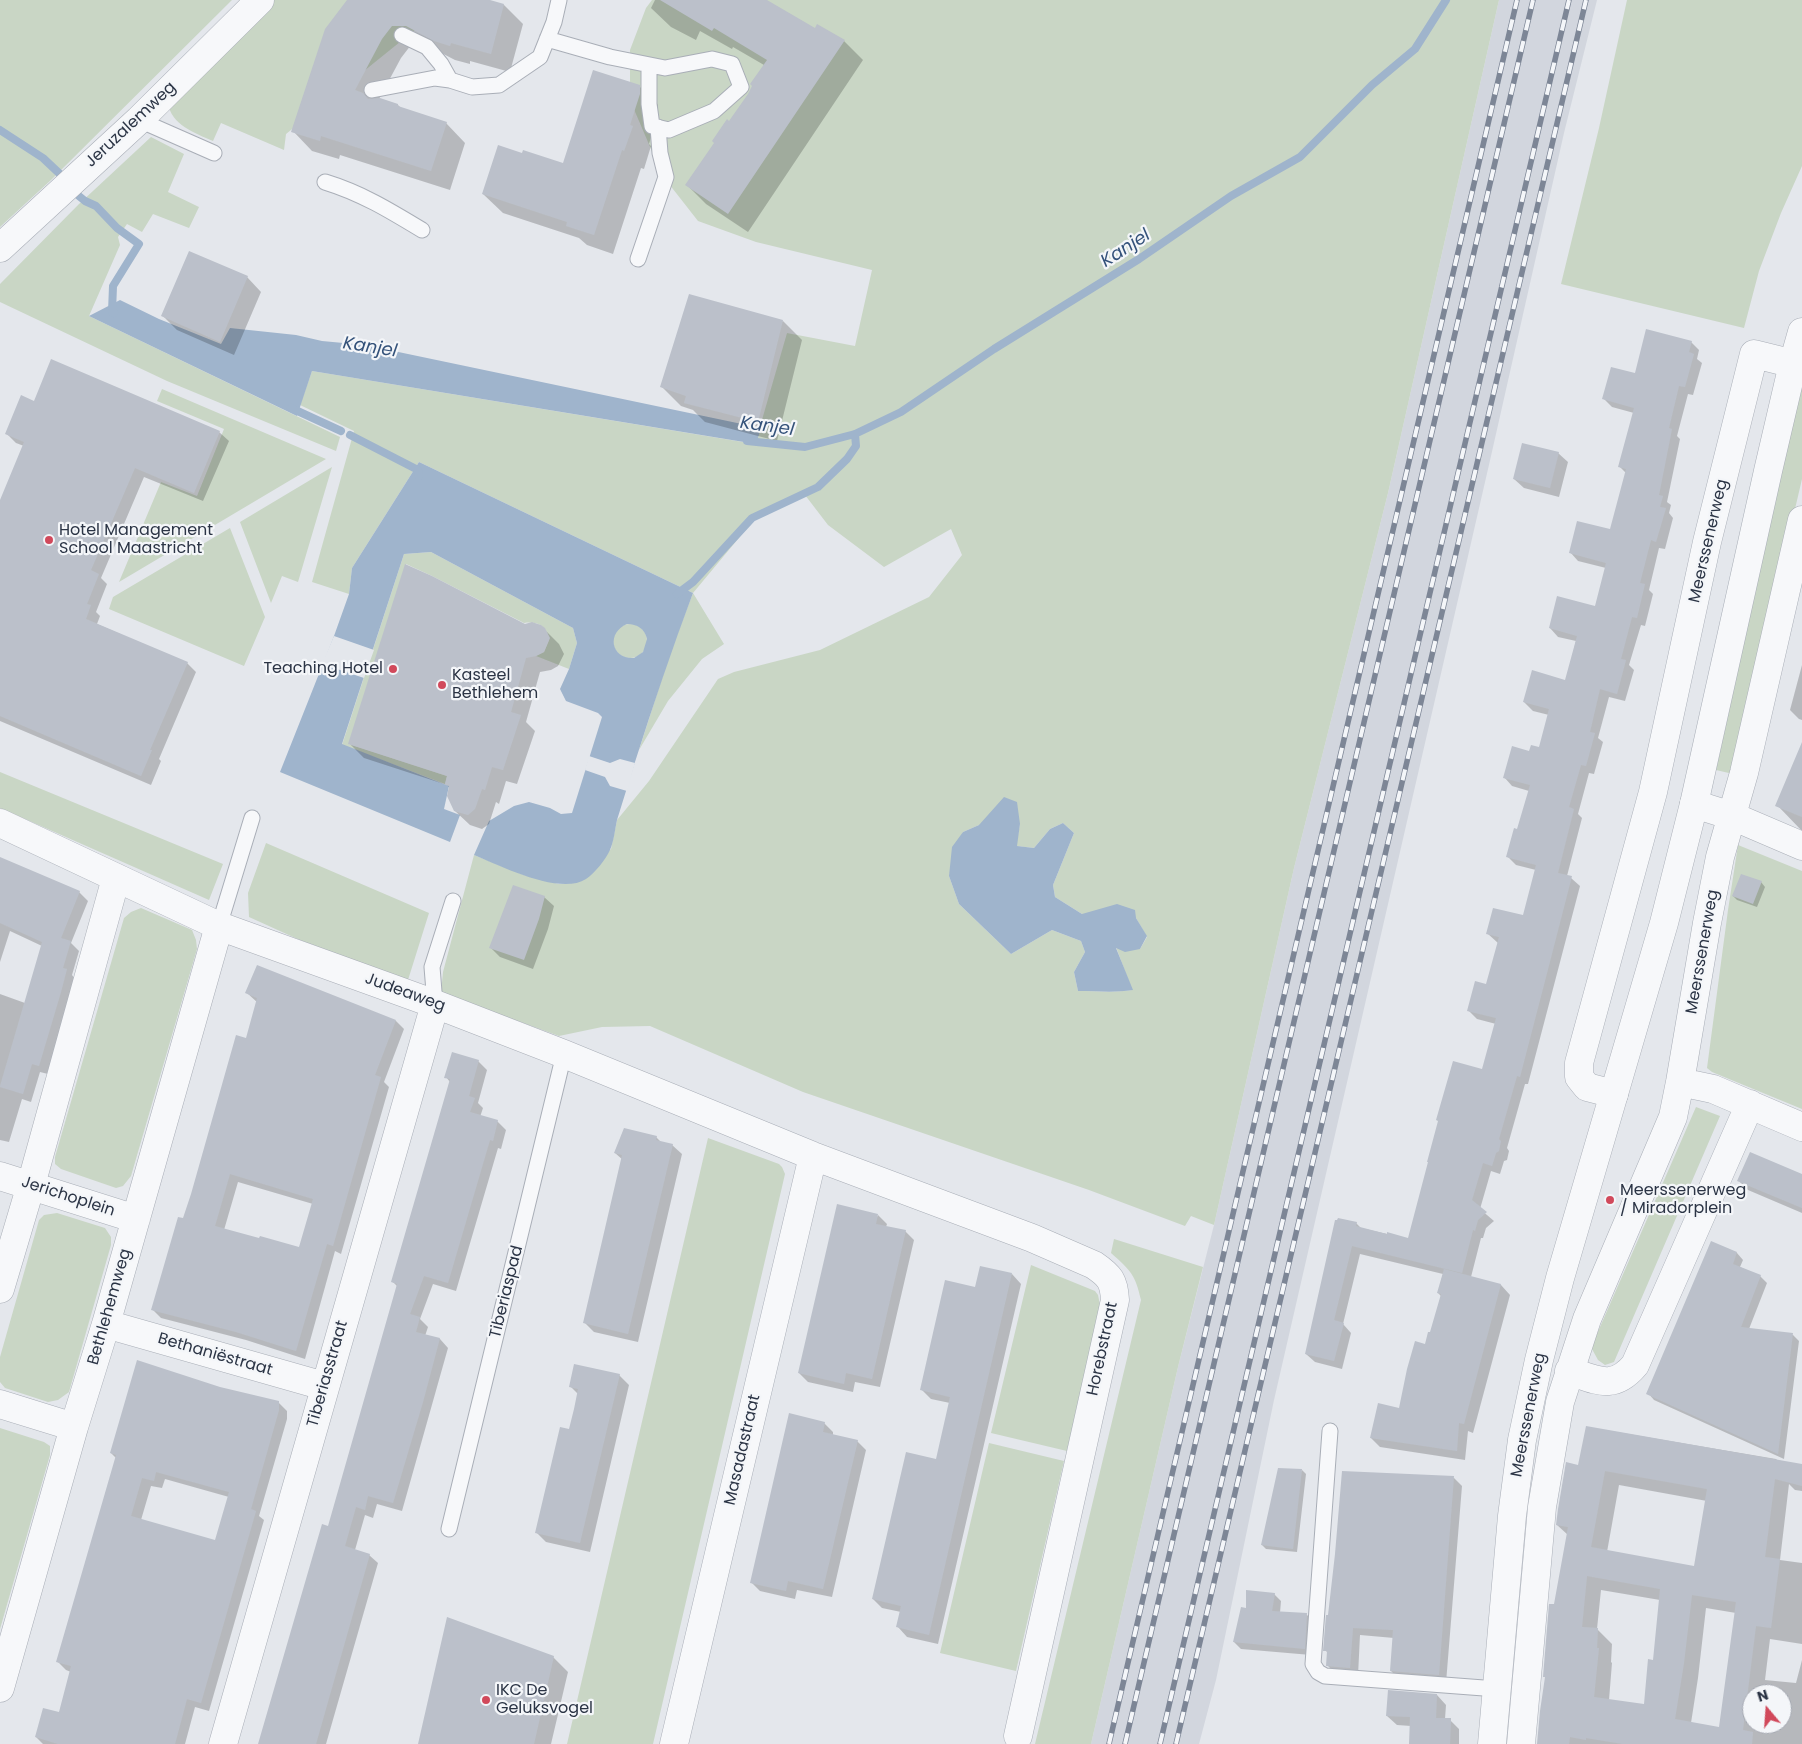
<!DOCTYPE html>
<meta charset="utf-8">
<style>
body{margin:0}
#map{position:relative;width:1802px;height:1744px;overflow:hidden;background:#e4e7ec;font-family:Poppins,sans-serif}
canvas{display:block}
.north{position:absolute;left:1742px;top:1684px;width:50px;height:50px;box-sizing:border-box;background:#f4f6f9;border:1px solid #a4a8b1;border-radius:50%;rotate:342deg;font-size:14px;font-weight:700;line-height:20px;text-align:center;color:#2b3445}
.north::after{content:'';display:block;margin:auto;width:18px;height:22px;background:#d1495b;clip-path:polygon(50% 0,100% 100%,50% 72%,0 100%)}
</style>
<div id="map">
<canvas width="1802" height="1744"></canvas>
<div class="north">N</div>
</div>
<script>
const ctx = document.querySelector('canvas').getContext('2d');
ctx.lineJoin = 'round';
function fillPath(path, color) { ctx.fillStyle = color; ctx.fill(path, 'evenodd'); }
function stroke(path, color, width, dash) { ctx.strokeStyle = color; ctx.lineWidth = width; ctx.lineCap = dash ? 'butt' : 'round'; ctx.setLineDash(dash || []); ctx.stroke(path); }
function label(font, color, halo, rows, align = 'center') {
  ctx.font = font + ' Poppins,sans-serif'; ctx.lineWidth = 4.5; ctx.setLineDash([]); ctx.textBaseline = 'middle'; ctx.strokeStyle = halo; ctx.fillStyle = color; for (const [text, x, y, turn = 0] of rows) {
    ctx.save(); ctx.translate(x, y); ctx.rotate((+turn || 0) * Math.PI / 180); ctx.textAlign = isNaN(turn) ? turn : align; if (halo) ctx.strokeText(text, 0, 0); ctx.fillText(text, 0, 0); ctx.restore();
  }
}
const built = new Path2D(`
 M1499 0H1597L1564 133 1491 456 1274 1400 1216 1680 1199 1744H1091L1178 1367 1214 1225 1294 868 1388 493Z`);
const green = new Path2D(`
 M0 0H232L51 180 0 227Z
 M267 0H452L286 134 284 150 221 123 213 141C195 133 171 125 168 103Z
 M652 0H1499L1388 493 1294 868 1214 1225 1191 1216 1185 1226 1089 1190 803 1092 650 1026 602 1027 559 1036 441 993 443 972 474 855 524 875 559 884 572 883 611 849 617 820 649 781 718 679 734 672 820 650 929 597 962 555 951 529 884 567 828 525 805 495 790 502 763 509 693 593 724 644 702 659 668 701 639 750 670 653 693 593 419 462 352 568 349 594 312 582 354 431 300 405 312 371 755 444 787 333 855 346 872 270 756 242 698 221 662 175 630 100V50L646 8ZM1063 823 1074 833 1053 885 1055 897 1082 914 1136 918 1147 937 1140 949 1116 947 1132 990C1113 993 1097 991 1078 991L1074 972 1085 952 1081 941 1052 930 1011 954 959 904 949 876 963 832 979 825 1020 824 1016 846 1034 848 1050 829Z
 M1627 0H1802V166L1781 213 1759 271 1744 328 1561 284 1599 128Z
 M151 137 184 154 168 192 199 207 189 228 153 214 142 232 127 224 118 237 120 245 89 316 340 437 336 451 167 381 0 302V284L79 204Z
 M1802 388V479L1733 774 1716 770 1799 390Z
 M162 389 326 459 119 582 161 482 197 496 224 429 157 401Z
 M332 467 298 582 282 576 271 603 240 522Z
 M230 528 265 617 244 666 109 609 113 597Z
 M431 552 573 628 577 643 569 669 536 656 544 652 549 640C547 626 538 621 524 623L432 576 406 564 349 744 447 776 445 784 342 745 404 554Z
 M613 641a17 17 0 1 1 34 0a17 17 0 1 1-34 0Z
 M0 772 223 864 209 900 0 808Z
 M266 843 429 913 408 980 302 941 249 917 248 893Z
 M1738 845 1802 871V1109L1712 1072 1707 1068 1728 910Z
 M141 908 192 930 196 940 197 949 131 1176 123 1186 116 1188 61 1169 55 1164V1157L124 918 131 912Z
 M1696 1107 1720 1116 1614 1362 1605 1365 1598 1360 1592 1349 1593 1343Z
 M708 1138 779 1164 782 1167 785 1174 653 1744H567Z
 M57 1213 105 1228 111 1237V1245L69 1392 58 1400 48 1402 5 1388 0 1382V1357L39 1220 44 1215Z
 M1114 1239 1203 1267 1178 1367 1091 1744H1035L1141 1300C1135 1274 1131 1271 1111 1253Z
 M1031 1265 1095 1291 1098 1295 1100 1305 1067 1451 991 1433Z
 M0 1428 44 1442 50 1446V1455L0 1629Z
 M989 1443 1064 1461 1016 1671 940 1653Z`);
const water = new Path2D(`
 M120 300 159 319 221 344 230 328 296 335 322 341 365 345 761 428 756 444 312 371 297 416 89 316Z
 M419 462 693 593C672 649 653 705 635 762 629 781 623 801 617 820 615 829 614 841 610 850 606 859 595 873 586 879 560 896 501 866 474 855L489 821 514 806 529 802 550 808 561 814 572 813 602 717 598 713 566 701 560 689 569 669 577 643 573 628 431 552 404 554 342 744 449 786 444 809 460 815 450 842 280 772 334 636 349 594 352 568ZM627 624C637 624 645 629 647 639L643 652 634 658C611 659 606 633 627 624Z
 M1004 797 1017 802 1020 824 1017 846 1034 848 1050 829 1063 823 1074 833 1053 885 1055 897 1082 914 1117 904 1135 910 1136 918 1147 936 1140 949 1125 952 1116 948 1133 990C1114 993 1097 991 1078 991L1074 972 1085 952 1081 941 1052 930 1011 954 959 904 949 876 952 847 963 832 979 825Z`);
const pier = new Path2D(`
 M334 636 374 650 364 678 322 664Z
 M589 756 610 763 620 759 635 763 627 791 610 786 605 777 585 770Z`);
const shadow = new Path2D(`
 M349 0H486L504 5 523 24 510 72 470 61V64L455 60 426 45H411L401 58 379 99 398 105 402 109 446 123 465 143 450 190 340 155 339 159 312 151 293 131Z
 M655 0H765L815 30 844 41 863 60 748 232 706 204 687 185 749 94 764 65 733 47 732 49 700 31 696 40 671 27 651 8Z
 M639 86 658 105V114L649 144 651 146 644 169 641 168 613 254 587 245 579 238 503 213 483 194 564 165Z
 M247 277 261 292 234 355 177 330 163 316Z
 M783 321 802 340 777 441 705 422 693 410 681 406 662 387Z
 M1691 342 1699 350 1697 359 1702 363 1693 395 1688 394 1677 436 1680 439 1667 502 1671 505 1669 513 1673 518 1665 549 1659 548 1649 590 1653 594 1645 626 1641 625 1629 665 1634 670 1625 701 1609 697 1598 738 1603 742 1594 774 1589 773 1578 814 1582 818 1567 876 1571 878 1580 886 1528 1084H1525L1507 1148 1509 1151 1507 1160 1504 1161 1500 1174 1491 1171 1480 1209 1494 1221 1486 1228 1483 1238H1481L1471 1277 1501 1285 1510 1295 1473 1433 1468 1431 1465 1460 1380 1447 1371 1438 1400 1409 1431 1334 1441 1296 1438 1293 1443 1274 1360 1254 1343 1324 1351 1333 1342 1369 1315 1362 1306 1354 1356 1223 1361 1228 1409 1239 1483 1071 1496 1024 1477 1019 1468 1010 1487 986 1498 943 1488 934 1524 917 1536 870 1516 865 1508 857 1518 830 1529 791 1512 786 1504 777 1530 752 1539 749 1549 715 1533 711 1524 702 1566 681 1576 641 1558 637 1550 628 1595 608 1606 568 1578 561 1570 552 1611 531 1626 473 1619 466 1634 413 1612 407 1604 399 1636 375Z
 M34 402 219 432 229 441 203 501 144 477 101 578 107 584 96 612 100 616 97 624 187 663 196 672 159 759 161 761 151 785 0 721V503L24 446 16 443 6 433Z
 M1558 453 1568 462 1559 497 1524 488 1514 479Z
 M525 625 544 629 559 644 564 654 558 666 551 670 540 672 526 722 535 731 517 784 506 781 499 804 496 802 489 824 482 829 470 825 455 811 450 788 447 785 364 758 350 744Z
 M1802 665V720L1799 719 1790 710Z
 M1802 780V831L1777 805Z
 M0 858 79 892 88 901 71 943 79 951 72 975 75 979 48 1074 40 1072 31 1102 22 1099 9 1142 0 1140V994L25 1003 42 946 10 931 0 962Z
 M1761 882 1765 887 1757 907 1737 900 1733 896Z
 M544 897 554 906 548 929 533 969 500 957 491 948Z
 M247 993 396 1021 404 1029 384 1082 389 1087 341 1254 335 1251 305 1359 246 1340 161 1318 153 1310 247 1040 258 1003ZM238 1182 313 1204 299 1249 224 1230Z
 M478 1061 487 1070 478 1103 483 1108 480 1117 497 1121 506 1130 501 1149 498 1148 456 1291 433 1284 420 1319 428 1327 425 1336 440 1339 448 1348 402 1511 377 1504 373 1518 365 1515 355 1550 369 1555 378 1563 326 1744H259L329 1528 398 1287 393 1282 450 1082 446 1077Z
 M656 1137 662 1143 672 1145 682 1154 638 1342 594 1332 585 1323 623 1160 615 1153Z
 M1802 1175V1213L1748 1190 1739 1181Z
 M878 1215 887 1224 886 1227 905 1231 914 1240 880 1387 855 1382 853 1392 808 1382 799 1373Z
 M1712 1243 1737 1253 1743 1260 1740 1267 1760 1276 1767 1283 1749 1329 1793 1335 1799 1341 1784 1459 1654 1400 1648 1393Z
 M1012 1274 1021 1284 938 1644 907 1637 898 1627 901 1612 882 1608 873 1599 937 1461 950 1403 931 1399 921 1389 976 1289Z
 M619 1375 629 1385 590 1552 546 1542 537 1533 570 1430 578 1394 570 1386Z
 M278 1402 287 1411V1419L259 1516 264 1520 209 1711 195 1707 185 1744H43L36 1737 59 1714 71 1672 66 1670 58 1662 116 1458 111 1453ZM165 1479 229 1497 216 1542 141 1520 151 1486 162 1488Z
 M824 1423 833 1432V1435L857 1441 866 1450 832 1597 797 1590 795 1599 760 1591 751 1582Z
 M1587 1427 1776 1459 1791 1474 1802 1465V1491L1795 1490 1789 1484 1780 1560 1802 1563V1644L1770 1639 1765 1680 1796 1683 1802 1660V1744H1539L1546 1679 1544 1676 1568 1535 1557 1525 1579 1467ZM1619 1485 1707 1501 1695 1567 1607 1552ZM1601 1590 1660 1600 1654 1661 1645 1705 1609 1700 1612 1663 1611 1662 1612 1644 1597 1629ZM1706 1608 1736 1613 1721 1728 1691 1723 1698 1678ZM1752 1694H1782V1724H1752Z
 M1302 1470 1306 1474 1297 1552 1266 1549 1262 1545Z
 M1343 1472 1454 1478 1462 1486 1446 1683 1399 1679 1391 1671 1394 1638 1360 1635 1358 1676 1335 1673 1327 1665 1328 1653 1325 1650 1330 1616Z
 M1274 1594 1281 1601 1280 1613 1307 1615 1314 1622 1311 1655 1241 1649 1234 1642 1247 1609Z
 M553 1657 568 1672 551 1744H419Z
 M1437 1695 1446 1705 1445 1719 1450 1720 1459 1729V1744H1410L1411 1726 1397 1725 1387 1716Z`);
const stream = new Path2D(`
 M0 130 43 158 61 175
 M74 192 85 201 96 206 117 228 139 244 113 286 112 312 114 313
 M291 408 341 431
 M350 435 418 470 419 476
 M747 441 805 447 855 434 901 412 994 349 1139 259 1231 196 1300 157 1372 85 1415 49 1446 0
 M677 594 693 582 752 518 818 487 847 459 856 446 855 434`);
const building = new Path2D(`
 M347 0H490L504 4 491 54 451 43 450 46 434 41 406 26H392L382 39 355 90 363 93 368 99 380 98 398 104V106L447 122 431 171 321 136 320 141 291 132 325 29Z
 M660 0H767L815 28 817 24 845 40 728 214 685 185 714 143 712 141 727 119 729 121 748 94 752 86 750 84 767 60 714 28 712 31Z
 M593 70 640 85V94L630 125 633 126 624 151 622 150 594 235 566 226 567 222 482 194 498 145 522 153 523 150 563 163Z
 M189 251 248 276 220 342 161 316Z
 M689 294 783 320 758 422 684 403 686 396 660 387Z
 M1646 329 1692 341 1689 352 1694 354 1685 387 1679 386 1669 428 1672 429 1659 495 1663 496 1660 507 1666 508 1656 542 1651 540 1640 583 1645 584 1637 618 1632 617 1621 659 1626 660 1617 694 1600 689 1590 732 1595 733 1586 766 1581 765 1569 807 1574 809 1558 873 1572 876 1546 977 1520 1077 1517 1076 1499 1139 1501 1141 1499 1151 1496 1153 1492 1166 1483 1163 1472 1200 1487 1212 1478 1220 1475 1231 1473 1230 1462 1273 1352 1246 1334 1320 1344 1323 1334 1361 1305 1354 1335 1220H1337L1338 1218 1357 1222 1356 1226 1387 1234V1232L1408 1238 1428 1162H1427L1438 1121 1436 1120 1453 1061 1482 1069 1496 1018 1467 1011 1475 981 1486 984 1499 937 1486 934 1493 908 1523 915 1536 865 1506 857 1514 828 1517 829 1530 785 1503 778 1512 746 1529 751 1531 745 1539 747 1549 709 1523 702 1532 670 1565 680 1577 636 1549 628 1557 596 1595 606 1606 563 1569 553 1577 521 1610 529 1626 469 1618 467 1634 408 1602 399 1611 367 1635 373Z
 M51 359 220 431 194 493 135 468 91 570 99 574 87 604 91 605 86 619 188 662 150 750H152L141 776 0 716V500L24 442 5 434 21 395 34 401Z
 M1522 443 1559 452 1550 488 1513 479Z
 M405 564 432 576 525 624 532 622 541 625 545 628 550 638 544 652 536 656 526 658 511 712 521 715 503 770 492 767 485 790 482 789 475 809 468 815 454 811 447 796 449 786 445 784 447 776 348 744Z
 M1802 742V817L1775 806Z
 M0 857 80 891 61 938 71 941 63 968 67 969 61 992 39 1066 32 1064 23 1094 0 1087V1086L42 942 0 923Z
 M1741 874 1762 881 1753 904 1732 896Z
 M513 885 545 896 539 919 524 960 489 948Z
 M257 965 396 1020 375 1075 381 1077 333 1246 327 1244 296 1351 236 1332 151 1310 178 1217 183 1218 191 1194 236 1035 246 1038 257 998 245 993ZM230 1174 313 1199 299 1247 260 1236 259 1238 215 1226Z
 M452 1052 479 1060 469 1096 475 1098 470 1112 498 1120 493 1141 490 1140 448 1283 424 1276 410 1314 420 1317 416 1332 440 1338 423 1402 393 1503 368 1496 365 1510 356 1507 345 1546 370 1554 316 1744H258L322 1524 328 1526 397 1284 391 1282 450 1079 444 1078Z
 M624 1128 657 1136 656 1140 673 1144 628 1334 583 1323 622 1155 614 1153Z
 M1750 1152 1802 1174V1208L1737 1181Z
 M837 1204 878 1214 876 1224 906 1230 872 1379 846 1373 844 1384 798 1373Z
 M1711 1241 1737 1252 1733 1264 1761 1275 1741 1327 1793 1333 1778 1454 1646 1394Z
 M980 1266 1012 1273 929 1635 896 1627 901 1606 872 1599 906 1452 936 1459 950 1397 920 1390 945 1280 975 1287Z
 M1444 1269 1501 1284 1464 1424 1459 1423 1457 1451 1370 1438 1378 1403 1399 1408 1407 1369 1415 1341 1425 1344 1428 1332H1430L1441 1294 1437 1293Z
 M137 1360 220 1387 279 1401V1410L251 1509 256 1511 201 1703 187 1699 175 1744H58L35 1737 43 1708 59 1712 71 1666 56 1662 116 1455 110 1453ZM156 1472 229 1492 215 1540 131 1516 142 1478 154 1481Z
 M574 1364 620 1374 580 1543 535 1533 560 1427 569 1429 574 1409 578 1389 569 1387Z
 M789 1413 825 1422 823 1432 858 1440 823 1589 788 1581 786 1591 750 1583Z
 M1586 1426 1802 1464V1486L1775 1479 1765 1557 1780 1559 1771 1628 1756 1626 1743 1730 1753 1732 1752 1744H1623L1586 1738V1740L1570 1737 1569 1744H1537L1540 1711 1545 1677H1543L1549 1604H1554L1568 1527 1556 1525 1558 1509 1566 1462 1578 1465ZM1605 1471 1707 1489 1694 1566 1591 1547ZM1587 1576 1660 1589 1653 1660 1648 1659 1644 1704 1594 1697 1599 1648H1597L1598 1628 1582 1627ZM1692 1595 1736 1602 1719 1727 1675 1719 1684 1663Z
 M1278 1468 1302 1469 1293 1549 1261 1545Z
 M1342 1471 1454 1476 1439 1675 1390 1671 1393 1630 1353 1628 1350 1668 1326 1666 1327 1651H1323L1326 1615H1328L1335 1554Z
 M1246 1590 1275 1593 1272 1611 1307 1613 1305 1649 1233 1642 1241 1607 1246 1608Z
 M447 1617 554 1656 534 1744H418Z
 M1388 1690 1437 1694 1436 1718H1451L1450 1744H1409L1410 1717 1386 1716Z`);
const service = new Path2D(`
 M402 35 427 47 441 64 450 80
 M547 39 610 57 665 68 712 59 732 64 741 87 714 111 669 130 652 126 649 104V65
 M372 90 435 78 450 80 472 87 499 85 540 57 554 22 559 0
 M139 120 214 153
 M325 182C361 193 389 210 422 230
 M638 259 666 177 660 153 658 127
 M219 926 252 818
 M435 1004 432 967 453 901
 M1330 1431 1313 1664 1318 1672 1325 1676 1497 1689
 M449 1529 564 1054`);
const minor = new Path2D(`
 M0 248 139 120 260 0
 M1694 804 1732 816 1802 846
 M0 823 219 926 435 1004 564 1054 813 1156 1032 1238 1094 1265C1110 1276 1114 1281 1115 1300L1018 1736
 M1680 1082 1713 1089 1802 1127
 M1614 1094 1587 1087 1579 1077V1063L1653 792 1707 542 1754 354 1802 366
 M0 1176 136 1219
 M0 1289 31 1185 116 878
 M106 1324 324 1386
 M1569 1371C1597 1380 1613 1391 1635 1365L1750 1104
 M0 1404 74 1427
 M0 1688 74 1427 106 1324 219 926
 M223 1744 435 1004
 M674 1744 813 1156
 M1521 1744 1542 1507 1560 1402 1587 1319 1673 1117 1680 1082 1707 923 1720 857 1744 773 1802 520`);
const tertiary = new Path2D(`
 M1492 1744 1512 1516 1522 1440 1539 1360 1560 1278 1664 923 1694 804 1768 471 1793 364 1802 332`);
const rail = new Path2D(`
 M1109 1744 1517 0
 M1125 1744 1533 0
 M1160 1744 1569 0
 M1176 1744 1586 0`);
const markers = [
 [49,540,5,"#d1495b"],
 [393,669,5,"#d1495b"],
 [442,685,5,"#d1495b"],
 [1610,1200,5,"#d1495b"],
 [486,1700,5,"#d1495b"]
];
const streetNames = [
 ["Jeruzalemweg",131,125,-43],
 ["Meerssenerweg",1709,541,-77],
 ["Meerssenerweg",1703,952,-80],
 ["Judeaweg",405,993,20],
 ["Jerichoplein",68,1197,18],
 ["Tiberiaspad",507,1292,-76],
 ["Bethlehemweg",110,1307,-74],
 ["Horebstraat",1103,1349,-78],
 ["Bethaniëstraat",215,1355,16],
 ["Tiberiasstraat",328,1374,-74],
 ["Meerssenerweg",1529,1415,-79],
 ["Masadastraat",743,1450,-77]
];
const poiNames = [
 ["Hotel Management",59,531],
 ["School Maastricht",59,549],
 ["Teaching Hotel",383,669,"right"],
 ["Kasteel",452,676],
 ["Bethlehem",452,694],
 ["Meerssenerweg",1620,1191],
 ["/ Miradorplein",1620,1209],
 ["IKC De",496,1691],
 ["Geluksvogel",496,1709]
];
const waterNames = [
 ["Kanjel",1126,249,-33],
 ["Kanjel",370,348,9],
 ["Kanjel",767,427,8]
];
fillPath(built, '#d2d6de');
fillPath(green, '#c9d6c5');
fillPath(water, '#9fb4cc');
fillPath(pier, '#e4e7ec');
fillPath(shadow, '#0003');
stroke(stream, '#9fb4cc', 8);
fillPath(building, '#bbc0ca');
stroke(service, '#a9aeb7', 17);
stroke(minor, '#a9aeb7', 29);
stroke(tertiary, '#a9aeb7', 29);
stroke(service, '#f7f8fa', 15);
stroke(minor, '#f7f8fa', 28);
stroke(tertiary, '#f7f8fa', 28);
stroke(rail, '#7d8696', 5.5);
stroke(rail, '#f4f6f9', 4, [11]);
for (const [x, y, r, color] of markers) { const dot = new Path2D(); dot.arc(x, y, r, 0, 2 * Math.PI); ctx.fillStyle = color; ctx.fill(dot); stroke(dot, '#f4f6f9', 2); }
label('16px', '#2b3445', '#f4f6f9', streetNames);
label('16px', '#2b3445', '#f4f6f9', poiNames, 'left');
label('italic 18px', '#34527a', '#f4f6f9', waterNames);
</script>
